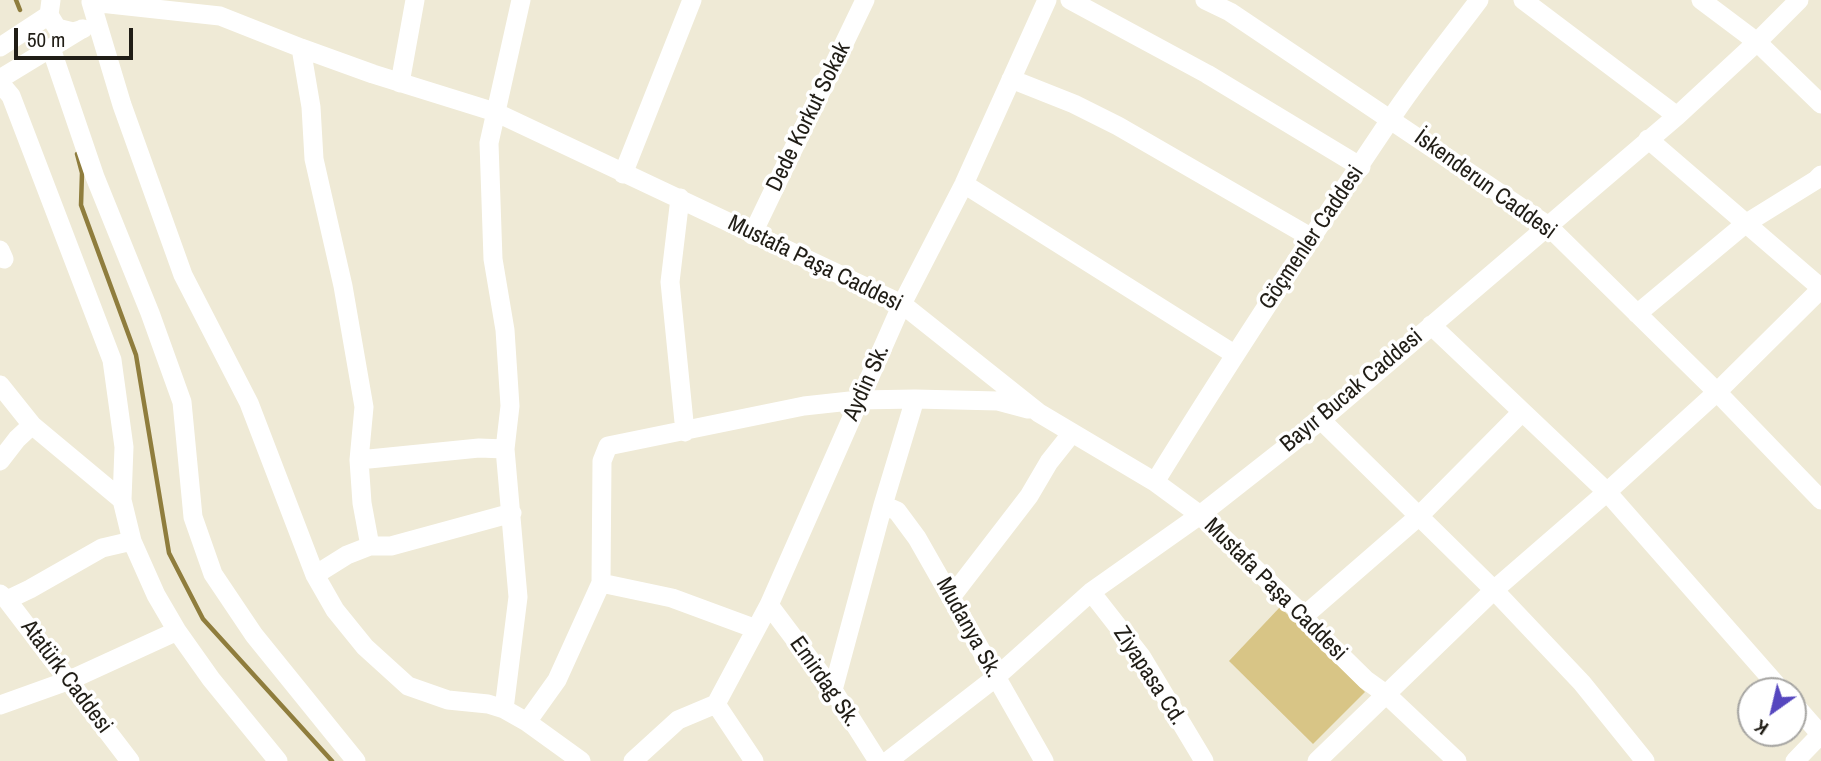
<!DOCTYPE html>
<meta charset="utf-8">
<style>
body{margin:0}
#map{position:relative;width:1821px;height:761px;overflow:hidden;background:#efead6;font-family:"Archivo Narrow",sans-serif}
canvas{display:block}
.north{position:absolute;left:1737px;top:677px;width:70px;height:70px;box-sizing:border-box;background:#fff;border:2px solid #a6a5a2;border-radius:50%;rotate:214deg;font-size:19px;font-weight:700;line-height:28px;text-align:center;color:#201d16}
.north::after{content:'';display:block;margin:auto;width:24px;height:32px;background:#5647bf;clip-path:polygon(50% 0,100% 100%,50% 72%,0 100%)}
.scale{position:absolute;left:14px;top:28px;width:119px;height:32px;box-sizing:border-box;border:4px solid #201d16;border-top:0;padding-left:9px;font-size:21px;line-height:24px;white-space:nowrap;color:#201d16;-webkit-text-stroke:5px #fff;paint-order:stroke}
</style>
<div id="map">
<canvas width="1821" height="761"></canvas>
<div class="north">K</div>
<div class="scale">50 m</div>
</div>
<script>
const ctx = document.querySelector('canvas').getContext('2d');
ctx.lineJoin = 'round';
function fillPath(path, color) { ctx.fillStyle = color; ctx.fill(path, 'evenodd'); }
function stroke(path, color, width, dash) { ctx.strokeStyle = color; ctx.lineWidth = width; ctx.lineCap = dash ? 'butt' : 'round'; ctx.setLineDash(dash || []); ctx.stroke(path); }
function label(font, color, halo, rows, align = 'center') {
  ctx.font = font + ' "Archivo Narrow",sans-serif'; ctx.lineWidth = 7; ctx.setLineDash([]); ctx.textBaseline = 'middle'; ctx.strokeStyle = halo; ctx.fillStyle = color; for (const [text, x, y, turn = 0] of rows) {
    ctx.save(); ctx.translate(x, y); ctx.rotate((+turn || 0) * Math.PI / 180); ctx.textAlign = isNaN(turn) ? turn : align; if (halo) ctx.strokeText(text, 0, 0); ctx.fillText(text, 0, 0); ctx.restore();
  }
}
const green = new Path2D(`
 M1280 607 1365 692 1313 744 1229 661Z`);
const stream = new Path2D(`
 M16 0 20 10
 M77 154 82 173 81 205 136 355 169 553 203 619 332 761`);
const minor = new Path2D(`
 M51 0 49 15 57 28 73 32 83 29
 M1070 0 1207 74 1361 167
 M1205 0 1230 12 1547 225 1717 392 1821 500
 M1523 0 1677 116
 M1701 0 1757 42 1821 104
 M91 2 220 16 301 48 373 74 495 112 902 304 1039 413 1155 482 1200 515 1304 616 1314 629 1366 680 1387 695 1457 761
 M91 2 122 105 183 275 249 403 315 575 335 610 365 647 408 686 448 700 488 704 504 709 527 722 581 761
 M0 47 49 15
 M51 48 95 177 150 313 182 402 193 517 213 574 254 635 356 761
 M301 48 311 107 314 159 343 286 364 407 359 460 362 503 370 546
 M0 79 82 29
 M1011 79 1074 104 1118 126 1312 238
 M0 83 11 96 112 360 124 447 122 500 132 541 156 595 177 631 211 679 278 761
 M400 83 415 0
 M1648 139 1821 288
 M623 174 692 0
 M964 184 1234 354
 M680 198 670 282 685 432
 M752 235 865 0
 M0 250 4 259
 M1637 314 1745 224 1816 180 1821 175
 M1431 325 1607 492 1782 691
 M0 385 32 425 122 500
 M1321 420 1494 590 1582 683 1645 761
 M359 460 479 448 505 449
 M0 461 17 439 32 425
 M1155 482C1231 359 1310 239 1390 120 1417 79 1449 40 1479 0
 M883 505 897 511 917 538 1044 761
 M315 575 347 555 370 546H391L512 513
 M601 583 672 598 756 629
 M1091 592 1141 656 1204 761
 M0 594 7 600 130 761
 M952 596 1029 496 1049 462 1072 433
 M7 600 30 589 102 548 132 541
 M769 605 833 690 878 761
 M1304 616 1418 517 1522 412
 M833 690 883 505 915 399
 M1793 703 1821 735
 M0 705 70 680 177 631
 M504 709 518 597 505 449 510 406 505 330 493 259 489 143 521 0
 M527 722 557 680 601 583 602 461 608 446 804 406 859 400 915 399 998 401 1028 409
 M633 761 678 720 716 704
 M754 761 716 704 769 605 902 304 964 184 1047 0
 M888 761 995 678 1091 592 1200 515 1321 420 1677 116 1757 42 1799 0
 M1317 761 1494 590 1607 492 1717 392 1821 289
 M1795 761 1821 734`);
const streetNames = [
 ["Dede Korkut Sokak",809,117,-64],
 ["İskenderun Caddesi",1485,185,36],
 ["Göçmenler Caddesi",1312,238,-56],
 ["Mustafa Paşa Caddesi",815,264,26],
 ["Aydin Sk.",867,383,-66],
 ["Bayır Bucak Caddesi",1352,391,-40],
 ["Mustafa Paşa Caddesi",1275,590,45],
 ["Mudanya Sk.",968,628,61],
 ["Ziyapasa Cd.",1149,676,57],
 ["Atatürk Caddesi",66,677,53],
 ["Emirdag Sk.",824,682,55]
];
fillPath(green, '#d8c586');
stroke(stream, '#8f7d3d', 4.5);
stroke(minor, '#fff', 19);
label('23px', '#201d16', '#fff', streetNames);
</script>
